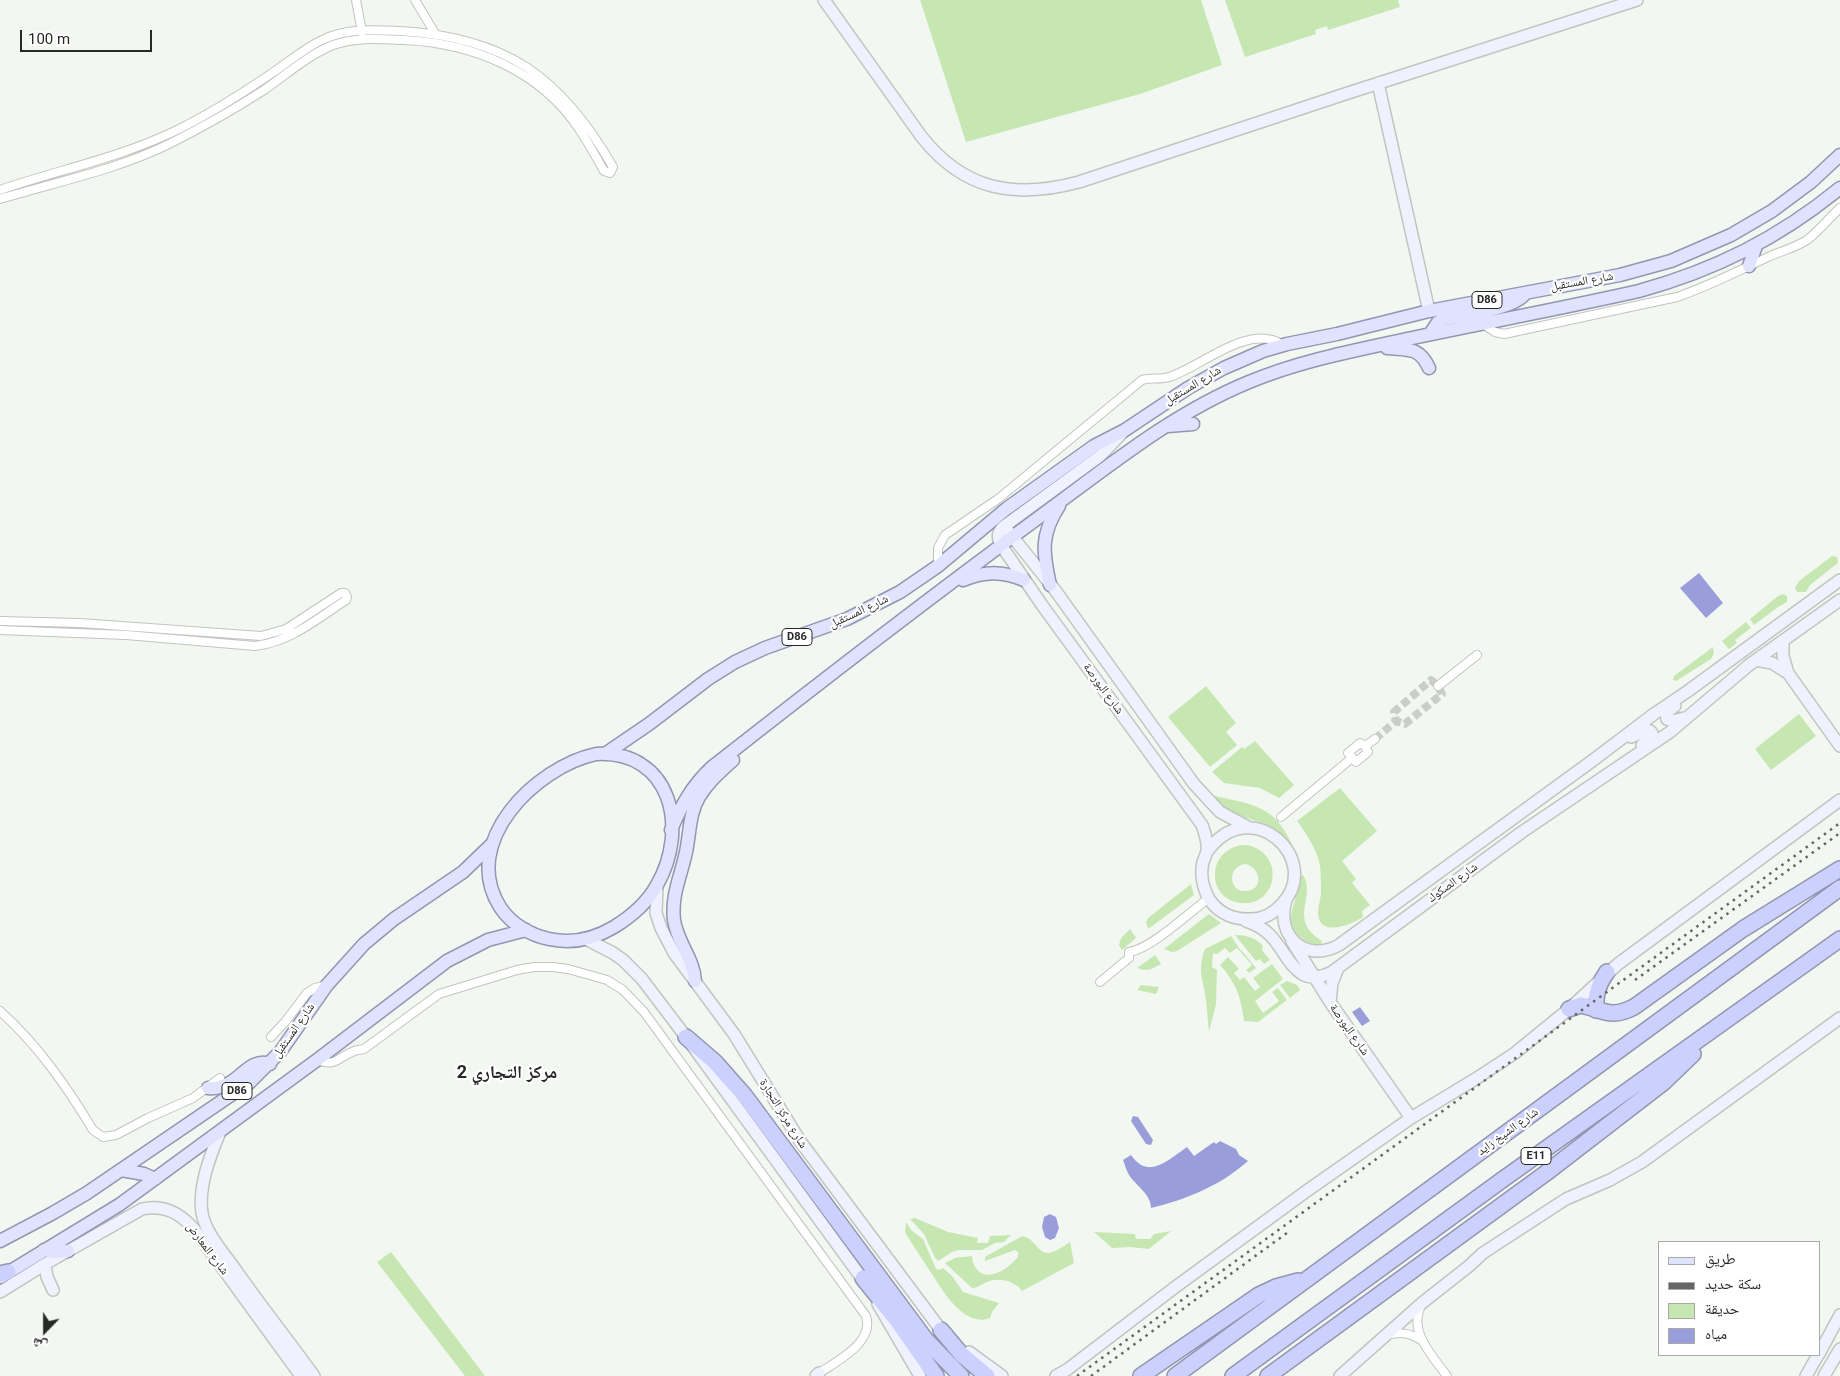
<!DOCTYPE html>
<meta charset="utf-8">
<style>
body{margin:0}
#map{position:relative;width:1840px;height:1376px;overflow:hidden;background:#f3f7f1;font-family:Roboto,"Noto Naskh Arabic",sans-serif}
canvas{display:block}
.legend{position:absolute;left:1658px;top:1241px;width:162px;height:115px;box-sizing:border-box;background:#fff;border:1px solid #a9a9a8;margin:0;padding:6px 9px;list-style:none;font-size:15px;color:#272926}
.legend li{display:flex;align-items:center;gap:10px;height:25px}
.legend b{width:25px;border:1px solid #a9a9a8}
.north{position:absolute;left:20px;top:1306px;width:50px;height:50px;-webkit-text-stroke:4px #fff;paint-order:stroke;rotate:202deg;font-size:14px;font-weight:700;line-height:20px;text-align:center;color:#272926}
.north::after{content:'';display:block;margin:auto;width:18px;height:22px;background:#272926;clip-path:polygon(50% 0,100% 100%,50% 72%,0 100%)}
.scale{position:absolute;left:20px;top:30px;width:132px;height:22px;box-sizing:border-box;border:2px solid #272926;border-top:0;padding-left:6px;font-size:15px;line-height:18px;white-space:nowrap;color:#272926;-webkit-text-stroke:4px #fff;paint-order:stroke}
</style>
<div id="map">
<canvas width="1840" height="1376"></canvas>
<ul class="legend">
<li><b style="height:6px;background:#e0e3fd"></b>طريق</li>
<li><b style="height:6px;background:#646763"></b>سكة حديد</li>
<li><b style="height:14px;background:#c6e7b1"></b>حديقة</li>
<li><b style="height:14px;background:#999eda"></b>مياه</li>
</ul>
<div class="north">ش</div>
<div class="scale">100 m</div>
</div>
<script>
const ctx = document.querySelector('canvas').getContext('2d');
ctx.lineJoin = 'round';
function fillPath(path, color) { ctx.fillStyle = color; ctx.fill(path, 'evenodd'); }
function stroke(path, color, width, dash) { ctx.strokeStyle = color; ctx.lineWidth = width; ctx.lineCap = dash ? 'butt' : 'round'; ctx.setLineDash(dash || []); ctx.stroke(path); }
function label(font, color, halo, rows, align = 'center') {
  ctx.font = font + ' Roboto,"Noto Naskh Arabic",sans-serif'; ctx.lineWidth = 4.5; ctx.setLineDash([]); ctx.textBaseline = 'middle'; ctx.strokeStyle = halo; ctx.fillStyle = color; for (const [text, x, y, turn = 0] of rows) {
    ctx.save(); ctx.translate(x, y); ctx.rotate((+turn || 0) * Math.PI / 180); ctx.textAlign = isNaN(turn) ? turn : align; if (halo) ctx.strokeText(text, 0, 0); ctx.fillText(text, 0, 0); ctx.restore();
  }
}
const green = new Path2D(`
 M920 0H1201L1222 65 1140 94 966 142Z
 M1225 0H1398L1400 7 1328 30 1327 26 1315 30 1316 34 1245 57Z
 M1832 556 1837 557 1838 563 1810 585 1806 592H1797L1795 588 1799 581Z
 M1783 594 1787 596V602L1778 607 1754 625 1750 619 1778 596Z
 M1746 622 1751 628 1735 640 1737 643 1729 649 1722 641Z
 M1713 647 1714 653 1711 659 1676 681 1673 680 1674 676Z
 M1206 686 1236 723 1226 732 1237 745 1210 767 1168 717Z
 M1799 714 1816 736 1771 770 1755 749Z
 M1255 741 1294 785 1279 798 1260 788 1224 783 1212 772 1242 747 1244 749Z
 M1340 788 1377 831 1342 861 1356 879 1352 883 1370 905 1362 911 1363 917C1351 925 1319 938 1318 913 1318 907 1320 900 1321 894 1321 885 1321 875 1320 866 1317 849 1307 835 1297 821Z
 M1215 796C1254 805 1275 805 1293 847 1271 815 1236 824 1213 797Z
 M1247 845C1286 853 1278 907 1241 903 1204 899 1207 845 1247 845ZM1246 864C1261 868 1264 890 1246 891 1229 893 1226 866 1246 864Z
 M1303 875C1317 897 1287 919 1322 941L1321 944C1313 945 1305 942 1299 936 1286 922 1292 912 1296 896 1298 889 1299 883 1301 876Z
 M1191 884 1194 895 1148 929 1146 922 1148 918Z
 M1209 914 1221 923 1177 951 1172 952 1164 949Z
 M1130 929 1136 938 1122 950 1119 945 1121 938Z
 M1235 935C1245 935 1257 938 1263 946L1262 950 1270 960 1264 964 1260 959 1256 961Z
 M1231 936 1241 951H1242L1256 968 1249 973 1246 970 1252 965 1237 948 1230 953 1225 948 1217 954 1213 953 1212 967 1217 970 1216 1004 1209 1032C1208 1021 1207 1011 1206 1000 1203 977 1197 972 1205 949Z
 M1155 955 1161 964C1152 969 1147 972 1137 968Z
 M1228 957 1239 969 1234 973 1240 980 1244 977 1255 991 1260 987 1253 978 1272 964 1283 979 1255 1001 1263 1013 1279 1001 1272 992 1278 988 1287 1000 1258 1022 1244 1021C1241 997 1236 983 1220 965Z
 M1287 981 1297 985 1300 990 1290 998 1280 985Z
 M1141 985 1159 987 1156 994 1137 990Z
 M915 1218 948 1232 978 1238 977 1243H988L990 1236 1011 1235 1004 1242 995 1243 982 1250H959L952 1252 938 1261 935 1258 924 1234 910 1219Z
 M906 1222 911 1230 923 1239 936 1269 939 1270 943 1268 952 1276 963 1292 999 1303 992 1312 990 1318C963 1329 940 1286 928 1268 920 1256 912 1244 905 1232Z
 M1171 1231 1149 1249 1130 1247 1112 1248 1094 1232 1135 1234 1136 1239H1150L1154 1234Z
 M1022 1236C1036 1238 1038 1257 1052 1252 1059 1250 1065 1245 1070 1242L1074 1263 1022 1291C1015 1281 999 1277 987 1282 981 1284 979 1288 972 1288L945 1263 955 1258 972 1256C973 1272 985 1279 999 1272 1007 1269 1012 1263 1018 1257V1252L1015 1250 985 1261V1257Z
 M391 1252 485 1376H465L377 1262Z`);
const water = new Path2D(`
 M1699 573 1723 603 1706 618 1680 588Z
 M1360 1007 1370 1021 1362 1026 1352 1012Z
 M1133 1116 1138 1117 1153 1140 1151 1145 1146 1144 1131 1121Z
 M1220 1141 1236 1149 1239 1155 1248 1161C1220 1186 1187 1199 1151 1208 1151 1194 1136 1186 1129 1175 1126 1170 1125 1165 1123 1160L1131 1155C1149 1181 1169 1159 1187 1147L1194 1156 1214 1142 1216 1144Z
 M1050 1214 1056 1217 1059 1228 1055 1238 1050 1240 1045 1237 1042 1227 1044 1217Z`);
const streetTunnel = new Path2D(`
 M1375 739 1396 721 1394 712 1431 680 1438 686 1442 694 1405 724 1396 721`);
const street = new Path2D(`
 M356 0 362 32
 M415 0 436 35
 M0 190C58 170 119 158 175 131 210 114 243 93 275 71 290 61 305 48 322 40 347 28 373 30 400 31 505 37 561 76 613 167L610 173 604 171C596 157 588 142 579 129 540 70 472 43 404 40 380 39 356 37 333 45 308 55 286 75 264 90 233 110 201 128 169 144 116 170 56 182 0 199
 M1481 323 1495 332 1504 334 1677 297C1709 286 1738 271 1768 257 1781 251 1795 248 1807 240 1819 231 1829 218 1840 208
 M938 566V548L945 535 998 499 1142 380C1151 377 1160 380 1169 377 1202 367 1248 322 1283 345
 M0 621 80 623 261 636 286 629 341 593H345L347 597 346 600C317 619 290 642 255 646L126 635 0 630
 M1438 686 1477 655
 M1360 743 1365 746 1368 752 1356 762 1348 753Z
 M1365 746 1375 739
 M1281 817 1352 758
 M1100 982 1129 958V952C1151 949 1190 912 1209 898
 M0 1011C38 1045 67 1087 93 1130L103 1137 116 1135 148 1118 193 1098 220 1078
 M271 1037 285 1022 307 993 315 988 327 985
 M317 1060C336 1067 337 1058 352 1052 355 1050 360 1050 364 1049L439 994 517 970 534 967H553L568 969 607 980 623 990 644 1012 866 1316C875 1344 834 1362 815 1376
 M1421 1305C1408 1332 1432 1355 1447 1376
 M1387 1335C1400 1331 1410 1333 1421 1340`);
const secondary = new Path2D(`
 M824 0 921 136C964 191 1015 199 1079 182L1345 94 1637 0
 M1378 83 1429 311
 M1124 431 1100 456 1003 527C997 533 997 538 1001 545L1042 605 1202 825C1205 833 1208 842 1207 851 1206 855 1204 859 1203 862 1200 874 1203 888 1209 899 1219 914 1235 920 1252 919 1263 919 1274 913 1282 904 1324 859 1250 791 1207 852
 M1008 531 1055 590 1194 784 1220 812 1248 827
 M1783 641V656L1788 673 1840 746
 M1756 660 1772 663 1788 673
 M1675 706 1666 713 1667 719 1673 721 1684 718
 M1631 737 1647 730 1650 731 1652 733V737L1642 745
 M657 885 656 913 661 928 674 953 734 1034 800 1141 941 1330 947 1334
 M1286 900C1275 935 1305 964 1339 945L1592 761 1654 714 1688 691 1840 580
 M1246 921C1255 924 1263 928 1270 935 1290 956 1296 990 1332 972L1522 832 1670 732 1749 665 1840 600
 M586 939 613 953 623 960 642 979 686 1037 866 1284
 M1292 941 1330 1002 1411 1118
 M1330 1002 1332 983 1338 968
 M220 1132C210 1156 198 1187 202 1213 206 1234 223 1252 235 1269 260 1305 288 1340 314 1376
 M45 1264 47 1277 53 1290
 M0 1292 45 1264 142 1209C164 1204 180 1213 194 1229L301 1376
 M878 1304 920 1376
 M969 1352 1002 1376
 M1819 1354 1840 1315
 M816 1376 819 1373
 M1056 1376 1068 1369 1174 1288 1308 1190 1411 1118 1477 1078 1515 1053 1569 1009 1618 964 1840 800
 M1340 1376 1422 1303 1469 1266 1483 1253 1566 1199 1610 1180 1642 1162 1840 1018
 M1806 1376 1818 1355
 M1824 1376 1840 1349`);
const primary = new Path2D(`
 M1749 266 1756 246
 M1430 334 1438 322 1444 319C1465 314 1511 310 1525 294
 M1387 348C1407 350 1419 346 1429 368
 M1168 426 1193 424
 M963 580C985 571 1002 571 1024 580
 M1050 585C1043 553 1040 535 1059 506
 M596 754C672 750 689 829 657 885 647 903 632 916 614 927 594 939 572 944 549 939 530 935 511 924 500 907 459 842 536 767 596 754Z
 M605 754 649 724 708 679 735 662 765 648 847 619 900 592 938 566 1006 509 1094 446 1125 430 1188 388 1224 368 1263 351 1287 344 1337 334 1429 311 1620 275 1671 261 1731 235 1772 211 1811 182 1840 155
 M671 830C681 806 692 786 711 768 819 683 928 599 1038 518 1105 469 1171 414 1249 382 1297 362 1347 352 1398 341 1478 324 1559 309 1639 291 1715 270 1779 238 1840 188
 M695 981C694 959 677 942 674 920 671 895 681 876 686 852 690 833 689 814 699 797 708 782 721 771 733 760
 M208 1088C238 1091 246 1056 270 1064
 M121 1170 144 1174 155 1179
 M0 1241 53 1213 87 1193 250 1082 280 1052 327 985 364 944 394 919 463 872 492 844
 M44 1250 53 1252 68 1251
 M1 1277 119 1205 317 1060 447 961 488 940 526 930`);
const highway = new Path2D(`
 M1569 1009 1581 1005C1603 1010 1611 1019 1634 1007L1743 929 1840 869
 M1596 1010C1595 995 1598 984 1607 972
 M686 1037 715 1062 745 1096 926 1340 961 1376
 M0 1274 8 1272
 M863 1278 896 1319 936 1376
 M941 1330 962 1355 987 1376
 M1141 1376 1259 1295 1276 1287 1298 1281
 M1175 1376 1840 888
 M1233 1376 1502 1180 1840 939
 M1268 1376 1546 1173 1664 1082 1693 1054`);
const rail = new Path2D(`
 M1635 980 1840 833
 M1077 1376 1840 823
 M1091 1376 1291 1230`);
const shields = [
 [1487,300,30],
 [797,637,30],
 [237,1091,30],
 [1536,1156,30]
];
const shieldNames = [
 ["D86",1487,300],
 ["D86",797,637],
 ["D86",237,1091],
 ["E11",1536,1156]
];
const streetNames = [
 ["شارع المستقبل",1582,282,-10],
 ["شارع المستقبل",1193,386,-31],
 ["شارع المستقبل",859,612,-25],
 ["شارع البورصة",1103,689,54],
 ["شارع الصكوك",1453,883,-36],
 ["شارع البورصة",1349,1030,55],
 ["شارع المستقبل",294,1031,-55],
 ["شارع مركز التجارة",783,1114,58],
 ["شارع الشيخ زايد",1508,1132,-36],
 ["شارع المعارض",207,1249,53]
];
const districtNames = [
 ["مركز التجاري 2",507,1073]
];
fillPath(green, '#c6e7b1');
fillPath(water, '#999eda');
stroke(streetTunnel, '#cacec8', 8, [8, 4]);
stroke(street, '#c1c5be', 10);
stroke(secondary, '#c1c5be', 14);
stroke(primary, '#9296b1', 15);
stroke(highway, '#9296b1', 18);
stroke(street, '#fff', 8);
stroke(secondary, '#f0f1fe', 11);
stroke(primary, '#e0e3fd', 12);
stroke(highway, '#ccd0fc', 15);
stroke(rail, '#646763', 2.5, [2.5, 5]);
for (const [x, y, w] of shields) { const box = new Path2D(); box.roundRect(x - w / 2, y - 8.5, w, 17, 4); ctx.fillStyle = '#fff'; ctx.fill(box); stroke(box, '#272926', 1); }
label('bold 11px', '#272926', null, shieldNames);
label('12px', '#272926', '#fff', streetNames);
label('bold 18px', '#272926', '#fff', districtNames);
</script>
